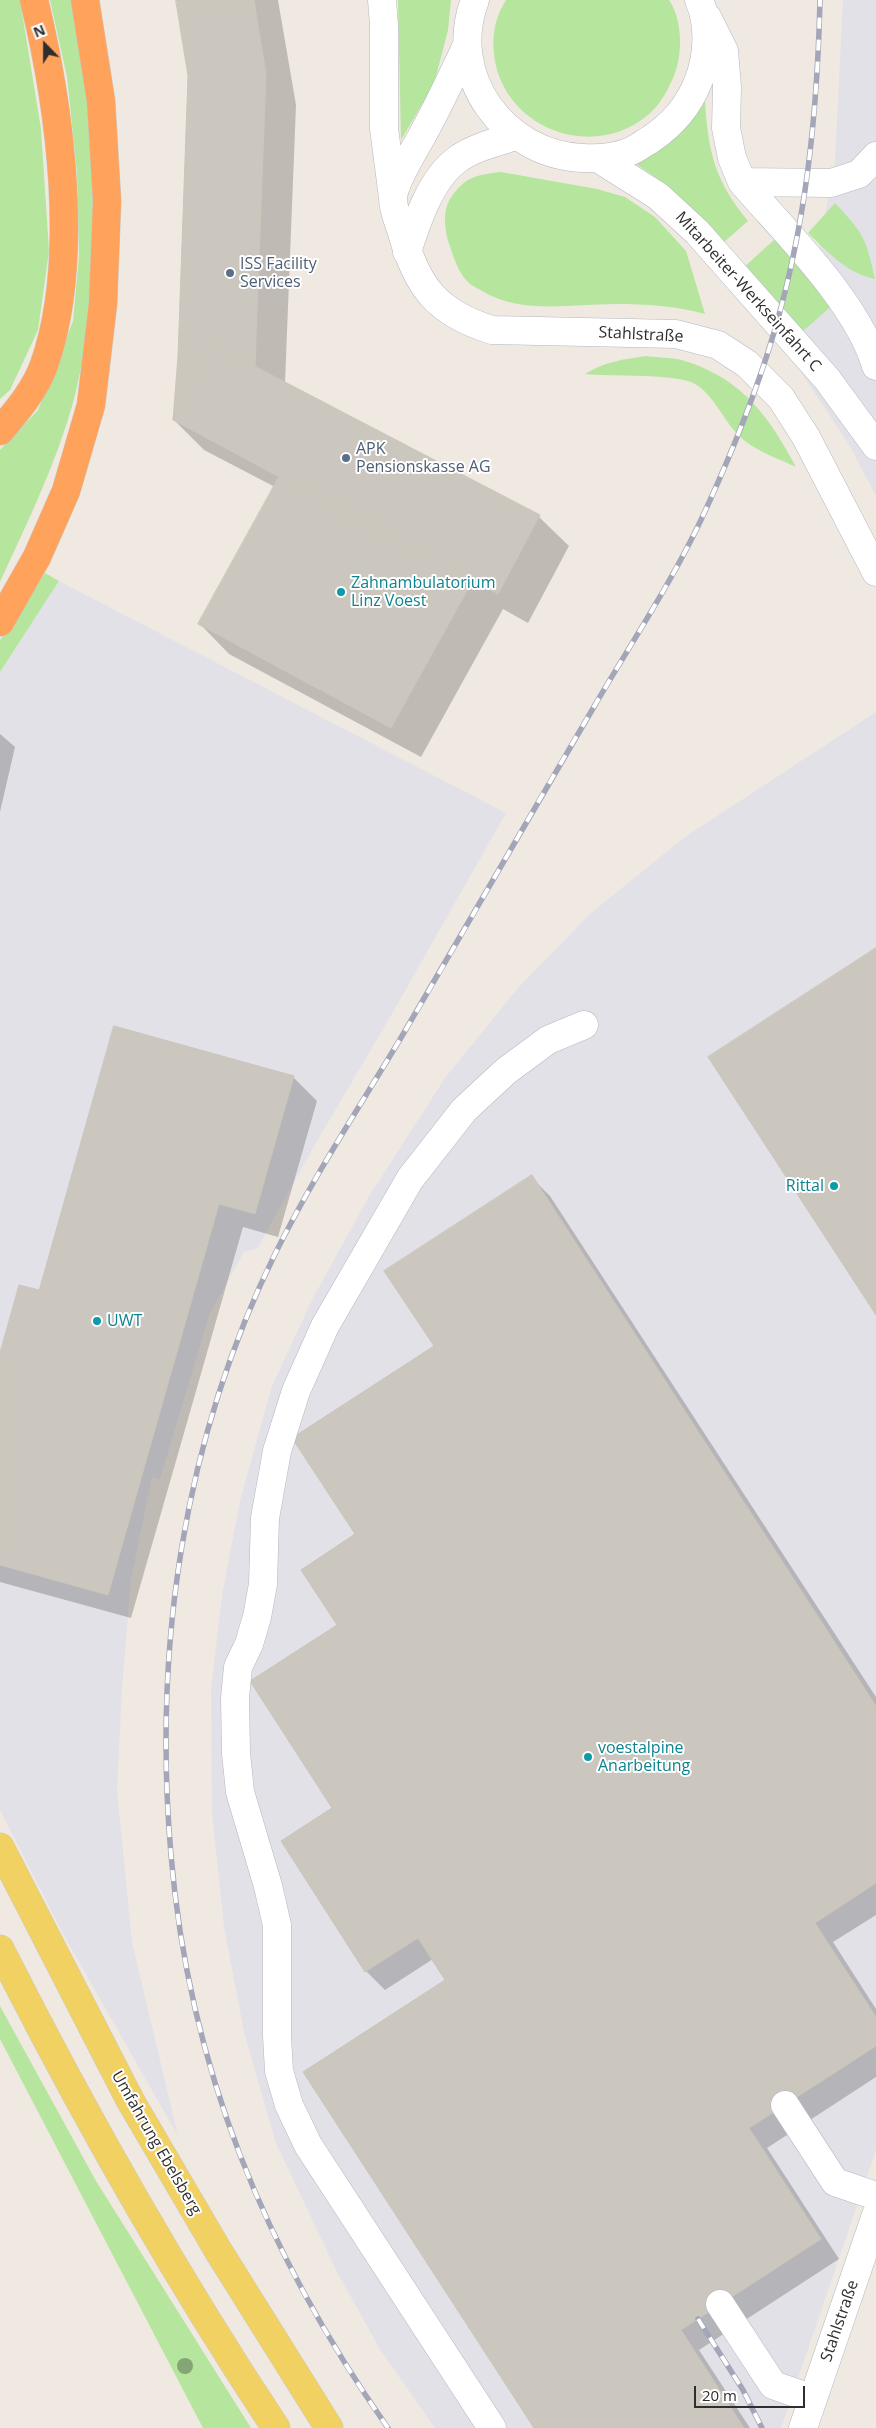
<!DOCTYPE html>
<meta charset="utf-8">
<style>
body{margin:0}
#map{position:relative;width:876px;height:2428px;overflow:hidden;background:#efe9e1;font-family:"Open Sans",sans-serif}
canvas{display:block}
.north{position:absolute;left:20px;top:20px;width:50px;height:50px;-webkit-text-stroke:4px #fff;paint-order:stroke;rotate:338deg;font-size:14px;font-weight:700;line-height:20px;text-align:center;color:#2e2e2e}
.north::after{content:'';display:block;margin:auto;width:18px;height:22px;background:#2e2e2e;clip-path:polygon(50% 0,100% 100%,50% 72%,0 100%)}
.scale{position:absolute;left:694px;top:2386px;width:111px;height:22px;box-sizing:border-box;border:2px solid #2e2e2e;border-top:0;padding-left:6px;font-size:15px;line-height:18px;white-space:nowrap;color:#2e2e2e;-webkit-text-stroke:4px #fff;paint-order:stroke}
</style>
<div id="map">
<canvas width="876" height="2428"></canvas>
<div class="north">N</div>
<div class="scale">20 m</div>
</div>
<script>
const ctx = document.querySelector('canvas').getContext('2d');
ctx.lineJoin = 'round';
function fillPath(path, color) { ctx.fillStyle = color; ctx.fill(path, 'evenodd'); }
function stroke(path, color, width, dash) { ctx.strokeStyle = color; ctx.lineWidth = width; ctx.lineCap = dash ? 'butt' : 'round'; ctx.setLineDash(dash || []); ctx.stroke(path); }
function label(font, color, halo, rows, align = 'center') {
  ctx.font = font + ' "Open Sans",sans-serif'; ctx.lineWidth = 4; ctx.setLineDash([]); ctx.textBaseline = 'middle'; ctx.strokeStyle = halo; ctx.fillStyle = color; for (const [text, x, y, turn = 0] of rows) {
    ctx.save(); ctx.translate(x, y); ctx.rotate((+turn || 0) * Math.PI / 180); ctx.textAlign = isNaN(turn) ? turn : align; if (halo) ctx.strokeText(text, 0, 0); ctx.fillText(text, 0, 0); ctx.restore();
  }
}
const industrial = new Path2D(`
 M843 0H876V496L848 443 798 368 835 160Z
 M59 581 506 813 389 1019 313 1148 257 1249 244 1252 210 1313 160 1479 152 1477 131 1579 122 1689 117 1790 132 1942 178 2136 62 1932 0 1810V672Z
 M876 712V2150L781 2428H435L381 2351 337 2272 276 2143 244 2032 224 1927 212 1813 211 1690 222 1595 240 1501 272 1386 313 1298 368 1198 445 1078 518 988 591 913 685 837Z`);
const green = new Path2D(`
 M0 0H20L41 129 49 251 38 330 10 390 0 399Z
 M50 0H72C97 122 106 274 75 395 58 460 28 521 0 582V450L38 410 73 321 79 256 77 173 67 77Z
 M398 0H451L448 30 434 84 401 140Z
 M506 0H669C682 19 683 52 675 73 669 88 661 104 649 114 593 163 502 128 494 54 492 35 495 17 506 0Z
 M705 101C708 152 715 181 748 221L723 243 658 179 636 164C668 146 683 130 705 101Z
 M501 172 597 189 625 197 655 217 686 251 705 314C676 306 646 304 615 304 570 304 523 315 482 291 477 288 470 285 466 280 459 272 453 257 450 246 445 233 442 212 450 199 465 177 475 175 501 172Z
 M835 203C864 234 866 238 875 279 846 273 829 253 808 233Z
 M775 239 835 303 802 332 743 268Z
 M646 356C659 358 676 357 688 362 743 380 770 418 796 467 779 459 759 452 745 441 724 425 717 397 695 384 676 373 611 377 585 374 604 362 624 359 646 356Z
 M45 573 59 581 0 672V640Z
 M0 2006 96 2181 251 2428H203L0 2039Z`);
const shadow = new Path2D(`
 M177 0H278L296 105 285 383 539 517 569 546 528 623 503 609 421 757 229 654 200 624 275 487 204 450 174 420 179 356 190 76Z
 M0 734 15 747 0 812Z
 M115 1027 294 1078 317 1101 278 1237 243 1227 131 1618 0 1582V1357L40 1292Z
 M531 1177 550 1196 876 1697V1915L833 1942 876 2009V2077L767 2148 839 2259 699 2350 750 2428H536L447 1981 433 1959 385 1990 366 1971 334 1808 339 1625 356 1535 435 1347Z`);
const building = new Path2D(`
 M176 0H254L266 74 255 366 214 345 173 420 178 356 188 76Z
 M214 345 540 515 498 594 173 420Z
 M279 477 473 580 391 728 198 624Z
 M876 948V1315L708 1057Z
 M114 1026 294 1076 255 1214 219 1204 108 1595 0 1565V1353L19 1285 39 1290Z
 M532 1175 876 1706V1883L815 1923 876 2017V2046L749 2128 821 2239 681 2330 744 2428H534L303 2072 445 1980 418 1938 365 1972 281 1841 332 1808 250 1681 337 1625 301 1570 355 1534 292 1438 434 1346 384 1271Z`);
const minor = new Path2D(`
 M382 0 384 25V128L393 198
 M475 0C446 76 504 155 583 158 599 159 617 157 631 151 638 148 644 143 651 139 673 124 688 107 698 82 708 57 710 25 699 0
 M707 17 724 51 727 87 726 128 732 158 742 182C785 232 858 303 876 366
 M467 45C453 75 439 105 423 134 415 149 393 183 393 199 393 209 399 223 402 233 417 287 437 313 492 330L676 334 718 345 747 364 781 398 806 437 876 572
 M599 159 658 196 697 232 827 379 876 446
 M742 182 831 183 859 174 876 156
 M407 252C417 221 431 178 458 159 475 147 497 142 516 136
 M785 2105 835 2182 876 2196
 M720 2304 773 2385 813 2399
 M492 2428 308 2145 289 2105 279 2071 277 2036V1925L268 1886 240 1792 236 1753 235 1698 238 1667 249 1644 257 1617 263 1584 265 1518 277 1451 296 1391 325 1326 410 1179 464 1110 506 1071 548 1040 584 1025
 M803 2428 876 2215`);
const major = new Path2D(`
 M0 1847 130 2100 219 2252 329 2428
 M0 1949C83 2113 174 2274 276 2428`);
const highway = new Path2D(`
 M0 431C17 411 35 390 44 365 81 260 60 107 34 0
 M0 622 37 557 66 491 91 405 103 304 107 201 101 101 85 0`);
const rail = new Path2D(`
 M698 2319 743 2390 762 2428
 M388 2428C266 2254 189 2068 171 1855 153 1648 183 1440 276 1252 313 1177 359 1108 402 1036 467 926 530 815 595 705 630 645 670 585 700 522 722 475 743 425 760 376 803 253 817 129 820 0`);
const trees = [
 [185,2366]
];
const markers = [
 [230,273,5,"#5c6f8a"],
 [346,458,5,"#5c6f8a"],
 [341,592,5,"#0f9aa8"],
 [834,1186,5,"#0f9aa8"],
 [97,1321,5,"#0f9aa8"],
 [588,1757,5,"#0f9aa8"]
];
const serviceNames = [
 ["ISS Facility",240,264],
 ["Services",240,282],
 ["APK",356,449],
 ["Pensionskasse AG",356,467]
];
const streetNames = [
 ["Mitarbeiter-Werkseinfahrt C",748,292,48],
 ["Stahlstraße",641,335,3],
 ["Umfahrung Ebelsberg",156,2143,60],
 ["Stahlstraße",840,2321,-71]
];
const cultureNames = [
 ["Zahnambulatorium",351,583],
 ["Linz Voest",351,601],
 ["Rittal",824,1186,"right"],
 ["UWT",107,1321],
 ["voestalpine",598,1748],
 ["Anarbeitung",598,1766]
];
fillPath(industrial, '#e3e1e8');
fillPath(green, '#b6e59e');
fillPath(shadow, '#0003');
fillPath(building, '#cbc7bf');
stroke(building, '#cbc5ba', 1);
stroke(minor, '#b4b7c1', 29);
stroke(major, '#c9c9c9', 29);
stroke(highway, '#c9c9c9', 29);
stroke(minor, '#fff', 28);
stroke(major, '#f2d163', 28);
stroke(highway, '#ffa35c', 28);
stroke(rail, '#a3a6b8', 5.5);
stroke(rail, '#fff', 4, [11]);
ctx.fillStyle = '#84a574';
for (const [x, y] of trees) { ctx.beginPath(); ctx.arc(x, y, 8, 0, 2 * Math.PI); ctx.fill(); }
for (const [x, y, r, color] of markers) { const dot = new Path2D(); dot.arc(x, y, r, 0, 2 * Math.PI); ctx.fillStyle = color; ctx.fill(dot); stroke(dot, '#fff', 2); }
label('16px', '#4e5e75', '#fff', serviceNames, 'left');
label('16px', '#2e2e2e', '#fff', streetNames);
label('16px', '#0d838f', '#fff', cultureNames, 'left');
</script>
